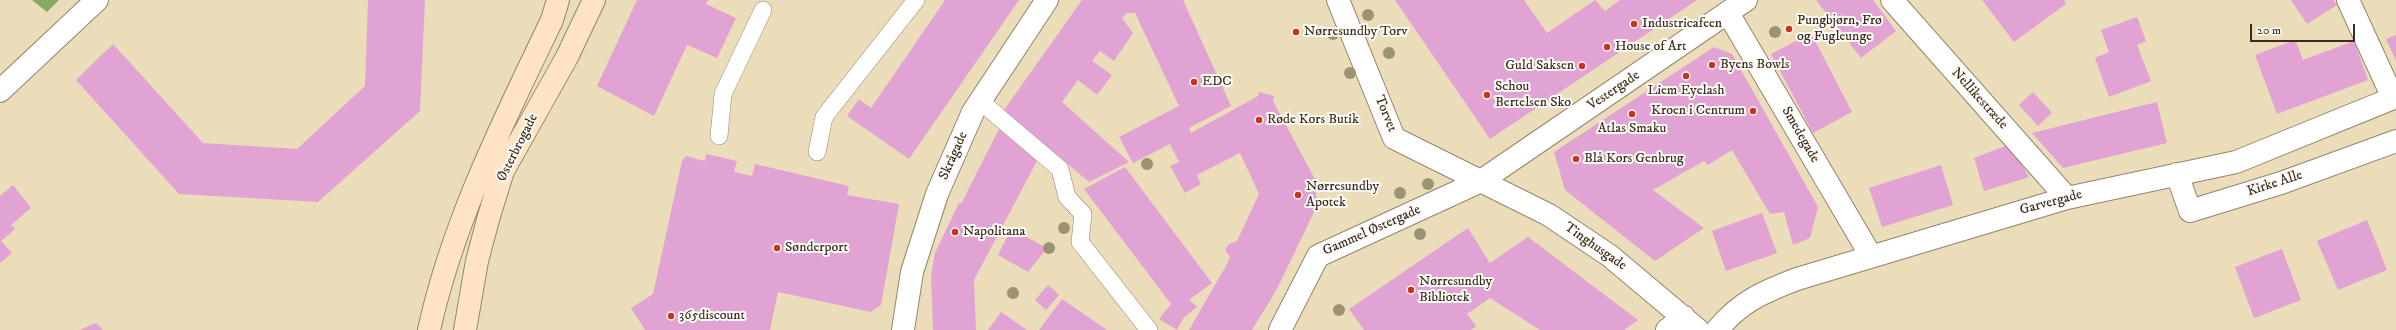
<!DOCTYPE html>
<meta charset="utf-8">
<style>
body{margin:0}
#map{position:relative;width:2396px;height:330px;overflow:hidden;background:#ebddba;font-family:"IM FELL DW Pica",serif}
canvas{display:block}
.scale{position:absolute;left:2250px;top:24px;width:105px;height:18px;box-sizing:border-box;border:2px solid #3b2a1e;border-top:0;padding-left:5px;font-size:12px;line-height:14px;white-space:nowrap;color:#3b2a1e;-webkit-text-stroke:3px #fdfcf7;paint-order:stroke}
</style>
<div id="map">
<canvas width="2396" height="330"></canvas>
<div class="scale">20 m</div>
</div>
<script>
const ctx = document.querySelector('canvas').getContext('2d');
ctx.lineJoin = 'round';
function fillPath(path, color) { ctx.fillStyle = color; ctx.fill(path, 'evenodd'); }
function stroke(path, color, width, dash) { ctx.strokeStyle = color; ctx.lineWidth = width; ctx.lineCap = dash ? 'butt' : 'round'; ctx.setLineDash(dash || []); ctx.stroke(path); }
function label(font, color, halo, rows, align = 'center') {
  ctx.font = font + ' "IM FELL DW Pica",serif'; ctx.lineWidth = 4; ctx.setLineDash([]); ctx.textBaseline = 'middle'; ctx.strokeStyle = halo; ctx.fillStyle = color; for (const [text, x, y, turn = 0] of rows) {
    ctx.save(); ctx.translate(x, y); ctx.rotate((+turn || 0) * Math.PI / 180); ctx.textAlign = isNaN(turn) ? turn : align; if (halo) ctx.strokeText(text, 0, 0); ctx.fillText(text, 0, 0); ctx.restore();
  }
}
const forest = new Path2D(`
 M32 0H59L47 12Z`);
const building = new Path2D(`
 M368 0H425L420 111 318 202 179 194 76 80 113 44 203 143 297 149 365 86Z
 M637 0H708L706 4 736 18 717 58 687 45 654 116 597 86Z
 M945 0H1019L909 159 847 116 859 99 871 108Z
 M1082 0H1183L1231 106 1189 128 1191 133 1258 96 1259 92 1274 96 1273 101 1316 181V208L1277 289 1252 330H1189L1227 264 1230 257 1225 250 1229 244 1237 241 1259 194 1240 153 1197 175 1201 184 1185 193 1170 166 1179 162 1170 144 1133 163 1119 137 1179 106 1135 13H1127L1122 18 1133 33 1114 61 1100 51 1092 61 1112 75 1097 95 1078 80 1062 102 1129 162 1089 182 1004 110Z
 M1395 0H1524L1547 33 1595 0 1605 11 1620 0H1697L1490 139Z
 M1816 0H1873L1896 31 1861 58Z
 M1982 0H2064L2066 4 2014 42Z
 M2291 0H2334L2337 5 2307 24Z
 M2137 17 2146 41 2137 45 2151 81 2109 97 2095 58 2109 52 2101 30Z
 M1811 33 1852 112 1813 133 1771 54Z
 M2396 35V61L2386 39Z
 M2295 40 2303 60 2354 41 2368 80 2277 114 2255 55Z
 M1714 47 1732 54 1818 207 1810 238 1793 245 1784 212 1770 214 1732 150 1708 165 1704 161 1653 190 1704 228 1655 261 1565 190 1554 152Z
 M2033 92 2052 113 2038 126 2019 105Z
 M2157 102 2167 143 2063 168 2032 133Z
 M999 129 1037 161 974 280 976 330H933L931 276 935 253 959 203 961 204Z
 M2010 144 2029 177 1984 191 1974 158Z
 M706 154 737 161 734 172 752 176 755 164 849 186 847 195 899 204 881 305 871 312 778 292 770 330H645L631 308 653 294 682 161 686 156 705 161Z
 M1941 165 1953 205 1882 227 1869 188Z
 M1125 167 1212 283 1189 300 1197 307 1184 317 1177 330 1159 319 1171 304 1084 189Z
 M13 185 31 208 11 225 15 229 1 241 12 253 0 263V196Z
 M1762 213 1777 253 1726 271 1712 231Z
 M2367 220 2387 270 2338 290 2317 241Z
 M1468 228 1490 263 1528 237 1638 320 1624 330H1540L1490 298 1467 314 1476 326 1471 330H1364L1349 309Z
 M1011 229 1047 248 1028 272 998 255Z
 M2282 249 2301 300 2254 318 2235 267Z
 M1048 285 1059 295 1046 310 1035 300Z
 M1062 299 1107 330H1039Z
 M1001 312 1027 330H988Z
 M96 323 103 330H79Z`);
const lane = new Path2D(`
 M980 101 1060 169 1067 197 1083 214 1080 242 1149 330
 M719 136 723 94 763 10
 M817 152 824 117 916 0`);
const street = new Path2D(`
 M1338 0 1394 138 1549 215 1610 256 1698 330
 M1892 0 2067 198
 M2348 0 2393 98
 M1728 13 1871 256
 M0 91 97 0
 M2177 174 2190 211 2281 183 2396 141
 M903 330 912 272 937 194 973 112 1047 0
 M1280 330 1318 256 1481 181 1746 0
 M1667 330 1684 317
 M1717 330C1740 302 1763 292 1797 279L2067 198 2236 162 2396 97`);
const secondary = new Path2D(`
 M429 330C453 221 504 120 552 20L558 0
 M465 330 477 261 489 216 503 171 567 57 594 0`);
const trees = [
 [1368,15],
 [1775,32],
 [1333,34],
 [1389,53],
 [1350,73],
 [1147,164],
 [1428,184],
 [1400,193],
 [1064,228],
 [1420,234],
 [1049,248],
 [1013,293],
 [1339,310]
];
const markers = [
 [1634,24,4,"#c8321e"],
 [1789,29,4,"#c8321e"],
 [1296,32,4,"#c8321e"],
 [1607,47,4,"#c8321e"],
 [1712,65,4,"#c8321e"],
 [1582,66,4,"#c8321e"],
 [1686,76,4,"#c8321e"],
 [1194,82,4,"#c8321e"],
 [1487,95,4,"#c8321e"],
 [1753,111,4,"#c8321e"],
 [1632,114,4,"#c8321e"],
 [1259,120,4,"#c8321e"],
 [1576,159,4,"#c8321e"],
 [1298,195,4,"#c8321e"],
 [955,232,4,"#c8321e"],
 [777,248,4,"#c8321e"],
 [1411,290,4,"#c8321e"],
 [671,316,4,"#c8321e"]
];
const poiNames = [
 ["Pungbjørn, Frø",1797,21],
 ["og Fugleunge",1797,37],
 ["Industricafeen",1642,24],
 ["Nørresundby Torv",1304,32],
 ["House of Art",1615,47],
 ["Byens Bowls",1720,65],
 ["Guld Saksen",1574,66,"right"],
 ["EDC",1202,82],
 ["Schou",1495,87],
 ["Bertelsen Sko",1495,103],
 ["Liem Eyelash",1686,91,"center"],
 ["Kroen i Centrum",1745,111,"right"],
 ["Røde Kors Butik",1267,120],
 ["Atlas Smaku",1632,129,"center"],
 ["Blå Kors Genbrug",1584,159],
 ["Nørresundby",1306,187],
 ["Apotek",1306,203],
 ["Napolitana",963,232],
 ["Sønderport",785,248],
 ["Nørresundby",1419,282],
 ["Bibliotek",1419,298],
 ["365discount",679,316]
];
const streetNames = [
 ["Vestergade",1614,91,-34],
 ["Nellikestræde",1979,99,48],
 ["Torvet",1385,114,68],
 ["Smedegade",1800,135,60],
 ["Østerbrogade",518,148,-63],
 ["Skrågade",954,156,-66],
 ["Kirke Alle",2275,184,-18],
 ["Garvergade",2051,203,-15],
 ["Gammel Østergade",1372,231,-24],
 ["Tinghusgade",1595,247,35]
];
fillPath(forest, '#82aa60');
fillPath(building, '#e0a3d3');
stroke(lane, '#93846c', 18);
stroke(street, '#93846c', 24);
stroke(secondary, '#93846c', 24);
stroke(lane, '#fff', 17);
stroke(street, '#fff', 22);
stroke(secondary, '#fee4c5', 22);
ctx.fillStyle = '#9b9471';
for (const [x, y] of trees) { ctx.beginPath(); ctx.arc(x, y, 6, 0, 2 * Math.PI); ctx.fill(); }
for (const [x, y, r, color] of markers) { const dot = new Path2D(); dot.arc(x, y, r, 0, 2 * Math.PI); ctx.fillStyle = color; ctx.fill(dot); stroke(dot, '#fdfcf7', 1.5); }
label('14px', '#3b2a1e', '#fdfcf7', poiNames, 'left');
label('14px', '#3b2a1e', '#fdfcf7', streetNames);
</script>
